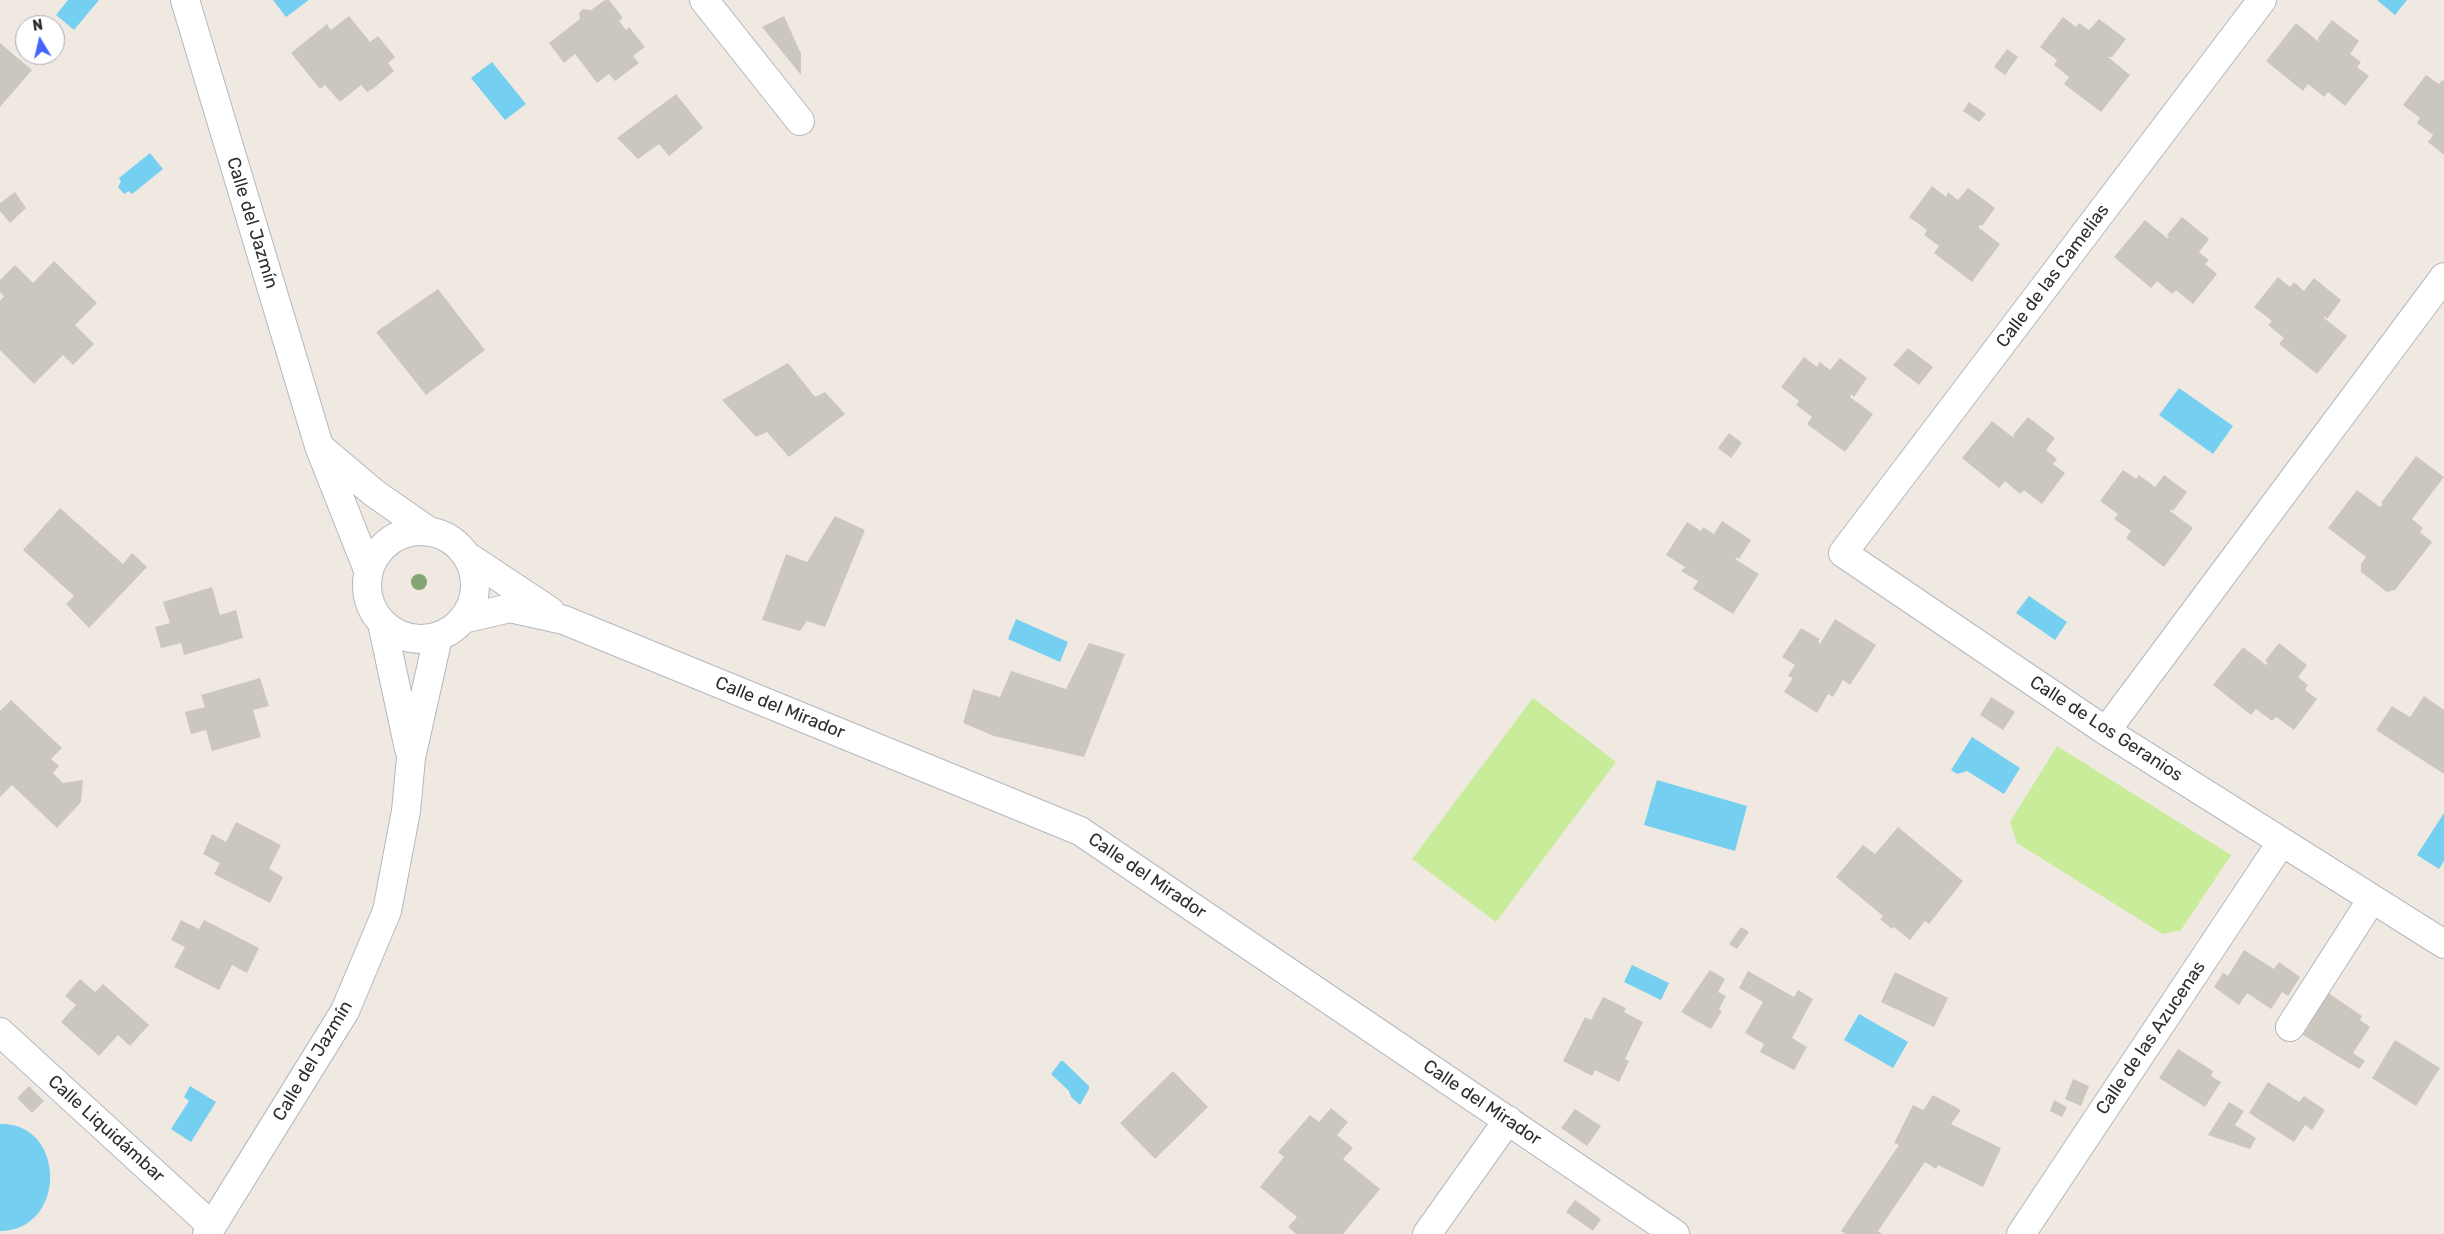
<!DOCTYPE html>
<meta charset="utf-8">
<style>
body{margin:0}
#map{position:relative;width:2444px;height:1234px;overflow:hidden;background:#efe9e1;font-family:Rubik,sans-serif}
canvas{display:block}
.north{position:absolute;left:15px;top:15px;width:50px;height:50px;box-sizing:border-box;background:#fff;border:1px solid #ababab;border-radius:50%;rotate:351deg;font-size:14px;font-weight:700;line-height:20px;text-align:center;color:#2e2e2e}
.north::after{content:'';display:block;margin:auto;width:18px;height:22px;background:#4264fb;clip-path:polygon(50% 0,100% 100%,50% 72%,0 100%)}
</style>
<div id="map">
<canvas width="2444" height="1234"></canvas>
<div class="north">N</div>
</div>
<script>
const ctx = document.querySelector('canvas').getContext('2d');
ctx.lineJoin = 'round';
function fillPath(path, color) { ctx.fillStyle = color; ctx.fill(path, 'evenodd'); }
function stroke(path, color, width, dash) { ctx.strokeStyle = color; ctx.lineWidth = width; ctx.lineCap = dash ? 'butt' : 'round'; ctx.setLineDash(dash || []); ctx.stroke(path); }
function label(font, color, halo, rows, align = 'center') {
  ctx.font = font + ' Rubik,sans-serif'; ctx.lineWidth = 4.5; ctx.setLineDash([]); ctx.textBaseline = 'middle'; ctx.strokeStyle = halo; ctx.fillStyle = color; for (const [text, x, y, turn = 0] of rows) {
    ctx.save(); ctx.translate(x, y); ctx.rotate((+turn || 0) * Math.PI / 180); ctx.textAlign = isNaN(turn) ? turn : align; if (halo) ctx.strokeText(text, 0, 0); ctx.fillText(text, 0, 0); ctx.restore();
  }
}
const pitch = new Path2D(`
 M1533 698 1616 762 1496 922 1412 859Z
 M2057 746 2231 855 2181 930 2163 934 2017 843 2010 822Z`);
const water = new Path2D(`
 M68 0H99L74 30 56 15Z
 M273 0H309L286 17Z
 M2377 0H2407L2395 15Z
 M492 62 526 104 505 120 471 78Z
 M150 153 163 169 132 194 129 191 124 194 118 187 121 182 119 178Z
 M2179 388 2233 426 2213 454 2159 415Z
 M2029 596 2067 622 2055 640 2016 613Z
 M1016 619 1068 642 1060 662 1008 639Z
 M1972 737 2020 768 2004 794 1967 771 1957 774 1951 770Z
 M1657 780 1747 806 1735 851 1644 825Z
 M2444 813V861L2439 869 2417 855Z
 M1632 965 1669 983 1661 1000 1624 982Z
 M1859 1014 1908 1042 1893 1068 1844 1040Z
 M1061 1061H1063L1089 1086V1089L1080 1105 1071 1097 1069 1091 1051 1074Z
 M190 1086 216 1102 191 1142 171 1129 189 1101 184 1097Z
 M0 1124C66 1122 68 1230 0 1231Z`);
const building = new Path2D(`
 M605 0H609L623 18 619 21 626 30 629 27 645 47 633 56 639 63 615 81 609 74 597 83 575 54 564 63 549 43 580 19 579 13 583 9 591 10Z
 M349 16 370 42 378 36 395 57 388 63 394 71 374 88 367 92 361 85 340 102 325 85 320 89 291 53 327 24 331 30Z
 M784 16 801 54V75L762 27Z
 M2063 17 2076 27 2079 23 2089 30 2099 19 2126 39 2112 57H2108L2130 75 2101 112 2064 84 2069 77 2054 65 2057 60 2040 47Z
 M2332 20 2359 41 2350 54 2361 62 2357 67 2369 76 2345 106 2328 92 2324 97 2308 84 2303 91 2266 61 2296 23 2319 42 2318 38Z
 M0 43 32 70 0 107Z
 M2007 49 2018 57 2005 75 1994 67Z
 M2426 75 2439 84 2442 80 2444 81V155L2428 142 2433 135 2417 123 2420 118 2403 105Z
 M676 94 703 128 669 156 659 144 638 159 617 138Z
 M1969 102 1986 114 1979 122 1963 111Z
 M1932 186 1946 197 1948 192 1958 200 1968 188 1995 208 1982 226 1980 225 1978 227 2000 244 1972 282 1934 253 1939 246 1924 235 1927 230 1909 217Z
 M15 192 26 208 10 223 0 211V203Z
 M2182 217 2209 239 2199 252 2209 260 2205 264 2217 274 2193 304 2176 290 2172 294 2157 281 2151 288 2114 257 2145 220 2167 238 2169 237 2167 235Z
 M54 261 97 303 75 325 94 344 73 365 63 355 34 384 0 350V301L4 296 0 292V280L15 265 33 283Z
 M2278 277 2290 287 2294 282 2304 291 2314 278 2341 300 2327 319 2325 316 2324 318 2347 336 2317 374 2279 344 2284 338 2268 325 2272 321 2254 307Z
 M438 289 485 350 426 395 376 332Z
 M1908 348 1933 367 1919 385 1893 365Z
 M1804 357 1817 367 1820 362 1830 370 1840 358 1867 378 1854 397 1851 394 1850 397 1873 414 1845 452 1807 424 1812 417 1796 405 1799 401 1781 387Z
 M788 363 815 397 825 392 845 414 789 457 767 432 756 437 722 400Z
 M2028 417 2055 438 2046 450 2057 459 2053 464 2065 473 2042 504 2024 490 2020 494 2005 481 1999 488 1962 458 1992 421 2014 438 2013 435Z
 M1729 433 1742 443 1731 458 1718 448Z
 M2416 456 2444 477 2412 519 2423 528 2420 532 2432 542 2395 590 2387 592 2361 572V564L2366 557 2328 528 2357 490 2380 507 2383 504 2381 503Z
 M2123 470 2136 479 2139 475 2155 487 2164 475 2187 492 2173 511 2171 509 2170 511 2193 528 2164 567 2126 538 2131 531 2114 519 2118 514 2100 501Z
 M60 508 123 564 132 553 147 567 89 628 66 604 74 596 23 550Z
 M835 516 865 530 825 627 807 621 800 631 762 620 786 554 807 562Z
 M1722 521 1751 540 1739 559 1737 557 1735 559 1759 574 1733 614 1693 589 1698 581 1681 571 1685 567 1666 555 1687 522 1701 531 1703 527 1714 534Z
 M212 587 220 615 236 610 243 638 184 655 181 643 161 648 155 627 170 623 163 602Z
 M1835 619 1876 645 1850 685 1843 680 1833 697 1828 694 1817 713 1784 692 1793 678 1788 676 1795 665 1782 657 1801 628 1820 639 1818 642 1820 644Z
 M1089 643 1125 654 1084 757 994 736 963 723 973 689 1000 697 1011 671 1066 689Z
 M2279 643 2307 665 2298 677 2308 685 2305 690 2317 699 2294 730 2276 717 2272 721 2256 709 2251 715 2213 685 2243 647 2266 665 2268 663 2265 661Z
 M260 678 269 706 253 710 261 737 212 751 206 730 191 734 185 712 205 707 201 695Z
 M2424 696 2444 710V774L2376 730 2392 706 2410 717Z
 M1991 697 2015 712 2003 730 1980 715Z
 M11 700 62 748 51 759 59 766 53 773 63 783 83 780 81 802 57 828 12 785 0 797V711Z
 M236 822 281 845 269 869 283 877 270 903 214 874 220 863 203 854 212 834 226 842Z
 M1898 827 1963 881 1929 924 1925 921 1910 940 1894 927 1892 929 1880 919 1883 916 1836 877 1863 845 1875 854Z
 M181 920 199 929 204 920 259 948 247 973 232 965 219 990 174 967 185 947 171 940Z
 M1741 927 1749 932 1737 949 1729 944Z
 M2244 950 2274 969 2279 962 2300 977 2288 996 2282 992 2271 1009 2247 993 2239 1005 2214 987 2223 973 2228 976Z
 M1710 970 1725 979 1718 992 1726 996 1719 1009 1722 1011 1711 1029 1681 1012Z
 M1748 971 1794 997 1798 990 1813 999 1792 1038 1807 1047 1794 1070 1760 1052 1764 1044 1745 1033 1763 1002 1739 988Z
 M1895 972 1948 998 1934 1027 1881 1002Z
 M80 979 95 992 103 984 149 1025 130 1046 118 1035 99 1056 61 1022 76 1005 65 996Z
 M2327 992 2362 1016 2360 1020 2370 1027 2353 1053 2365 1061 2359 1069 2303 1035 2310 1024 2308 1022Z
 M1603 997 1626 1008 1624 1012 1643 1022 1625 1059 1629 1061 1619 1082 1595 1070 1592 1076 1563 1061 1585 1017 1591 1020Z
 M2395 1040 2440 1068 2416 1106 2372 1078Z
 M2178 1049 2213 1071 2211 1076 2221 1082 2205 1107 2159 1078Z
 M1173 1071 1208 1107 1155 1159 1120 1123Z
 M2073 1079 2089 1086 2081 1106 2065 1099Z
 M2268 1082 2299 1102 2304 1096 2325 1110 2312 1130 2305 1125 2294 1142 2249 1113Z
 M29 1086 44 1101 32 1113 17 1098Z
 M1933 1095 1961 1110 1951 1124 2001 1148 1983 1187 1938 1165 1936 1169 1925 1162 1878 1231 1882 1234H1846L1841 1231 1899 1145 1894 1143 1913 1105 1923 1110Z
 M2054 1100 2067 1107 2062 1117 2050 1111Z
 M2229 1102 2244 1111 2235 1125 2256 1138 2250 1149 2208 1135Z
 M1331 1108 1348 1122 1337 1135 1353 1148 1343 1159 1380 1189 1343 1234H1296L1288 1227 1297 1217 1260 1187 1284 1157 1278 1152 1310 1115 1319 1122Z
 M1575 1109 1601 1126 1587 1146 1561 1128Z
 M1575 1200 1601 1219 1593 1231 1566 1212Z`);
const minor = new Path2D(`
 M185 0 319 446 368 570
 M704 0 800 121
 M2262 0 1843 553 2106 731 2444 944
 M322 449 374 493 430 532
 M367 585a54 54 0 1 1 108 0a54 54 0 1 1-108 0Z
 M467 556 550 611
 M463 619 510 608 564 620 1080 831 1675 1234
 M382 623 409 749
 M2106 731 2444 277
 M2290 1027 2372 899
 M0 1032 212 1226
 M207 1234 345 1011 387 911 406 811 411 758 438 637
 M1427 1234 1508 1120
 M2021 1234 2281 843`);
const trees = [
 [419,582]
];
const streetNames = [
 ["Calle del Jazmín",252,223,73],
 ["Calle de las Camelias",2053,276,-53],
 ["Calle del Mirador",780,708,22],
 ["Calle de Los Geranios",2106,729,33],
 ["Calle del Mirador",1147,876,34],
 ["Calle de las Azucenas",2151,1038,-56],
 ["Calle del Jazmín",313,1061,-59],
 ["Calle del Mirador",1482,1103,34],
 ["Calle Liquidámbar",106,1129,42]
];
fillPath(pitch, '#c9ec9a');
fillPath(water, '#75cff0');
fillPath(building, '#cbc7bf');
stroke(minor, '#b4b7c1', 30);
stroke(minor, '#fff', 28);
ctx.fillStyle = '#84a574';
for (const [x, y] of trees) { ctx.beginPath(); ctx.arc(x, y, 8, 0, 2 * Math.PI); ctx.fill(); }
label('18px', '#2e2e2e', '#fff', streetNames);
</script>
